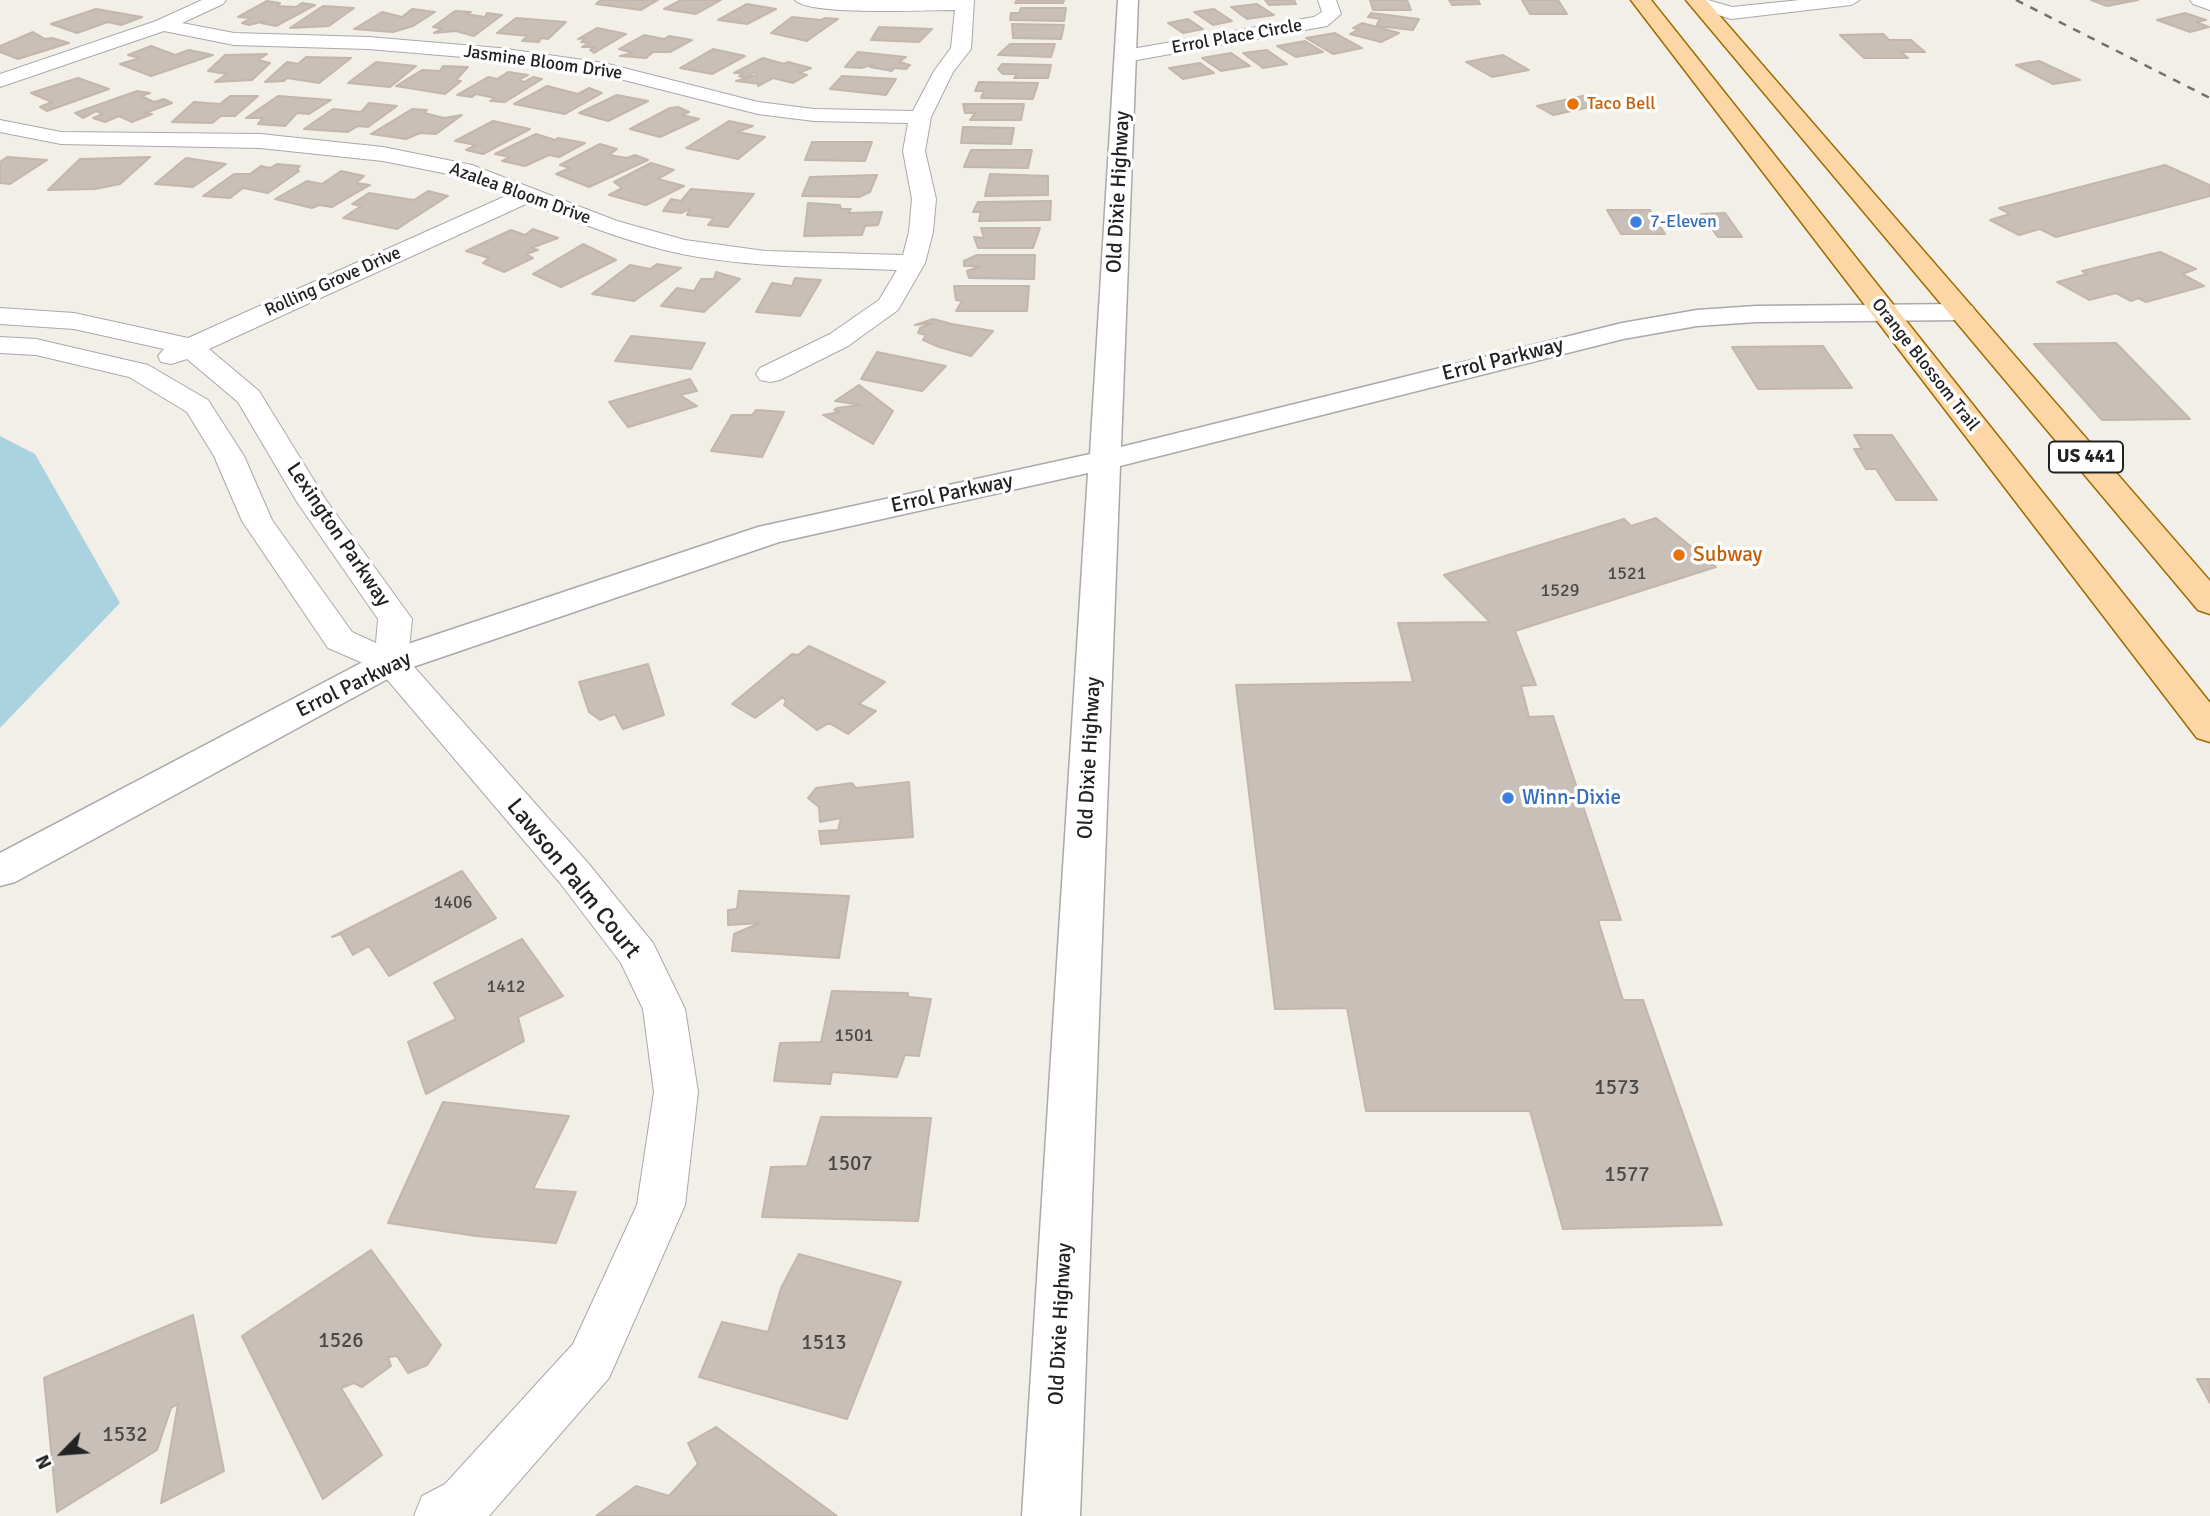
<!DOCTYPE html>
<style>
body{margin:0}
#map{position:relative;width:2210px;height:1516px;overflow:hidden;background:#f2efe9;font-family:Signika,sans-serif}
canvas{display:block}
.north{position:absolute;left:28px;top:1418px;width:70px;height:70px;-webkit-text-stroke:5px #fff;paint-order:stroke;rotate:245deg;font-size:19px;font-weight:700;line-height:28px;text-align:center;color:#222}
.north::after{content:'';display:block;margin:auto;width:24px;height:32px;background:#222;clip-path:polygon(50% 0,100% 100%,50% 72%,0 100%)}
</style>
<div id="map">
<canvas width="2210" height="1516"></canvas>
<div class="north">N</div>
</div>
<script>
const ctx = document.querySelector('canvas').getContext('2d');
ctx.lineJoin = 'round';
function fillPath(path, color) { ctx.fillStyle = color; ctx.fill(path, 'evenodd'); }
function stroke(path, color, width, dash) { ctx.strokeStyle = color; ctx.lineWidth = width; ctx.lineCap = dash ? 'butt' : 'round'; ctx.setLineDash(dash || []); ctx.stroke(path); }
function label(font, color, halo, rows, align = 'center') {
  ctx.font = font + ' Signika,sans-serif'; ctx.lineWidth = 7; ctx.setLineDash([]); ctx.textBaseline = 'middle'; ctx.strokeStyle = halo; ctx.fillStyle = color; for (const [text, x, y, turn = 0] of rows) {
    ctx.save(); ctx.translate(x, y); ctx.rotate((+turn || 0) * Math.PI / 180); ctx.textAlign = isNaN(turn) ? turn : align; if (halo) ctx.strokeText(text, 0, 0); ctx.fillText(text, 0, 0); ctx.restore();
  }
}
const water = new Path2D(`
 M0 436 35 454 120 603 0 728Z`);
const building = new Path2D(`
 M601 0H658L641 10 596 4Z
 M681 0H721L696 14 664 9Z
 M1017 0H1064L1063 3H1015Z
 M1265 0H1294L1296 4 1269 5Z
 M1370 0H1407L1411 10H1373Z
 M1449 0H1478L1480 4 1452 5Z
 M1522 0H1558L1567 14H1530Z
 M2091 0H2138L2107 6Z
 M267 1 280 3 277 6 296 7 302 3 315 5 276 26 261 23 264 21 249 25 242 23 251 18 238 17Z
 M747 4 776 9 747 24 718 20Z
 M1257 4 1274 15 1247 19 1231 7Z
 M323 6 354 8 329 26 290 28Z
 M1021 8H1066L1064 21 1010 20 1011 13H1019Z
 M96 9 142 17 121 25 108 22 77 33 51 24Z
 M412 9 435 12 413 26 393 32 354 29 382 12 402 17Z
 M1214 9 1232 21 1213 25 1194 12Z
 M455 11 471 12 466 14 485 17 487 13 502 15 474 36 456 31 434 33 442 29 433 27Z
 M1371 13 1419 19 1413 30 1376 26 1380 19 1368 17Z
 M2185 13 2206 20 2196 22 2209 27 2190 32 2157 20Z
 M792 17 821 20 825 18 838 19 807 41 771 33Z
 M516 18 528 19 566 22 548 39 541 38 539 42 522 41 528 36 497 33Z
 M1188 19 1203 29 1183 33 1168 23Z
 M1362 23 1399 33 1381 42 1350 34 1359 29 1353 28Z
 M1012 24 1064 25 1061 39 1013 38Z
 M879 27 932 29 919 42 871 40Z
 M597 28 626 34 594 53 590 50 596 47H582L589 43 581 42 587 38 578 39Z
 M33 32 45 39 52 38 69 43 18 59 0 52V46Z
 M1335 33 1362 48 1333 54 1306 38Z
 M1883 34 1889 40H1911L1925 52H1901L1908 58H1864L1840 35Z
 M644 35 664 39 669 36 692 40 670 52H653L646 58 620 56 633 53 619 49Z
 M1305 41 1323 52 1296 57 1277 46Z
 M1010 44H1055L1051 57 998 55Z
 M151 46 175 55 189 50 213 55 151 76 120 64 140 58 128 55Z
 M713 49 745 56 712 74 680 68Z
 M1267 50 1287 64 1263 68 1243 53Z
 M858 52 906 57 899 62 910 65 906 69 894 68 892 71 870 67 874 64 861 68 845 67Z
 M1231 53 1250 66 1221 71 1202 58Z
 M267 54 258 60 270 63 252 80 215 82 227 74 208 71 225 55Z
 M1503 55 1529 70 1492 77 1466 62Z
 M306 57 351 58 319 83 287 78 284 81 265 82 287 62 298 64Z
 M763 58 784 64 788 62 811 68 799 73 807 75 793 83 773 78 758 86 760 84 736 81 757 75 755 72 746 78 739 76 744 73H734Z
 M2039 61 2080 80 2053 84 2016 65Z
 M376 62 416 66 390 87 348 83Z
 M1200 63 1214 73 1183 79 1169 68Z
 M1002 64 1051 65 1048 78H1014L1017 74H1003L998 69Z
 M443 66 468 67 456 80 461 81 445 94 396 86 422 70 440 71Z
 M508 72 528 75 519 80 524 82 533 77 542 79 505 102 490 101 495 98 476 94 472 97 457 95 488 77 497 79Z
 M842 76 896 79 886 95 830 89Z
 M78 78 109 89 47 111 40 107 52 102 31 93Z
 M979 82 1038 83 1033 99 981 98 984 91H975Z
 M547 86 578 94 589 88 602 93 565 114 514 104Z
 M137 91 150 93 141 96 154 102 164 99 172 103 145 113 152 114 132 122 119 116 105 122 93 118 103 114 96 111 83 118 75 113Z
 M1592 94 1609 103 1553 115 1537 106Z
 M617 95 648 101 608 121 579 113Z
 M230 96H258L235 116H221L212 123 172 122 194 102 220 104Z
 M278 96 331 100 309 114 297 113 285 126 258 124 263 118H246Z
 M369 103 397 106 368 127 358 126 348 132 304 129 333 109 361 112Z
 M963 104H1024L1021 120H970L975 113H965Z
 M678 107 689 112 682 115 699 119 660 137 630 129 670 108Z
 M412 109 427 110 424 113 444 118 462 115 436 134 420 133 406 139 371 134Z
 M493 121 530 129 483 154 466 150 476 145 455 141Z
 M729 121 753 126 737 132 765 137 738 159 686 148Z
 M963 127 1014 128 1011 144 961 143Z
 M536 134 555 140 558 138 585 143 559 157 549 155 525 166 502 161 510 157 495 154Z
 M812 142H872L865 161 805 160Z
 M600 144 617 149 609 155 627 158 635 155 648 160 589 187 556 174 570 168 560 165Z
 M971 150H1032L1028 168 964 167Z
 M7 157 47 160 10 184 0 183V162Z
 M150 157 120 184 95 189 48 190 80 159Z
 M186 158 226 164 193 187 155 184Z
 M651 163 674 170 658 179 684 186 646 205 609 195 622 188 614 182Z
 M277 164 300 166 297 169 299 171 268 193 243 188 230 198 203 196 234 174H250L261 166 270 168Z
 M2165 165 2210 185V196L2056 237 2040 229 2019 235 1990 220 2010 214 1999 208Z
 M341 171 364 176 356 183 370 185 332 207 319 205 312 208 275 199 307 181 322 184Z
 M990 174 1048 176V195L985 196Z
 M877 175 870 192 859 197 802 196 810 177Z
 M691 189 754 194 728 227 708 225 714 218 687 215 690 208 682 213 663 211 671 199 681 201Z
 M428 191 448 196 397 229 343 218 361 206 352 204 369 193 414 200Z
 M1051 201 1050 220 979 221 981 212H973L978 202Z
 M808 203 840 205 841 209H851L848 213 882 212 878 225 865 226 862 235 804 236Z
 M1607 210H1650L1665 234H1621Z
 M1725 213 1742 237H1718L1701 214Z
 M981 228H1040L1033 248H978L974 237 984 238Z
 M533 229 558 238 531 248 538 250 526 254 533 258 504 272 483 263 489 258 466 251 511 230 525 235Z
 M583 244 616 260 561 287 533 274Z
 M2160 252 2196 269 2182 274 2204 286 2146 302 2138 298 2131 301 2116 293 2089 300 2057 282 2087 274 2082 271Z
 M977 255H1035L1034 279 969 278 967 271 981 266H964V261Z
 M657 264 681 268 634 301 592 294 630 265 650 269Z
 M716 272 740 279 704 312 661 306 677 288 694 291 701 279H714Z
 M795 278 821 280 800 316 756 312 772 283 792 286Z
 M954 286H1029L1027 311H956L962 301 956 300Z
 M933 319 952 324 993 331 971 356 939 347 923 340 926 335 918 333 920 328 933 323 915 325Z
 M631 336 705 343 691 369 615 361Z
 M2116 343 2190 419 2102 420 2034 344Z
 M1823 346 1852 388 1758 389 1732 347Z
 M877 352 946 366 922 391 861 379Z
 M690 379 697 391 680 395 697 406 632 426 628 427 609 402Z
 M859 385 893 411 873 444 823 415 840 412 834 410 837 408 861 405 835 401Z
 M756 410 784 412 762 457 711 451 732 415H752Z
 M1854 435H1892L1937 500H1896L1876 469H1866L1854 449H1862Z
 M1656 518 1716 567 1515 631 1536 685 1521 686 1529 717 1553 716 1621 920H1598L1623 1000H1643L1722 1225 1563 1229 1530 1111H1366L1347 1008 1275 1009 1236 685 1413 682 1398 623 1490 622 1444 575 1624 519 1631 526Z
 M809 646 885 682 859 704 876 711 848 734 829 723 817 730 784 705 786 701 783 697 755 718 732 704 792 654 798 655Z
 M648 664 664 715 623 729 615 714 600 720 589 712 579 682Z
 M909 782 913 837 821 844 819 831 838 830 841 818 820 822 819 807 808 798 816 788 852 783 856 788Z
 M462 871 496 918 389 976 369 946 353 955 341 934 332 937Z
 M739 891 849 896 839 958 732 951 734 934 760 923 728 925V910L737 909Z
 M522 939 563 996 518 1017 524 1041 426 1094 408 1042 456 1019 434 983Z
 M832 991 908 993V997L931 999 919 1056 905 1055 897 1077 832 1072 830 1084 774 1081 780 1043 821 1042Z
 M443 1102 569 1116 533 1189 576 1192 556 1243 476 1236 388 1223Z
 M821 1117 931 1118 918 1221 762 1217 771 1167 807 1166Z
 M371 1250 441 1345 427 1365 408 1373 397 1356 388 1357 391 1366 362 1387 354 1383 341 1388 382 1455 323 1499 242 1336Z
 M799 1254 901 1282 847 1419 699 1377 722 1322 768 1332 781 1288Z
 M193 1315 224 1471 161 1503 178 1404 171 1408 157 1450 57 1512 44 1378Z
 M2197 1379H2210V1403Z
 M716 1427 837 1516H596L636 1486 669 1496 698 1464 688 1443Z`);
const minor = new Path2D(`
 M202 0H226L223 4 182 23 234 33 368 37 499 48 604 63 758 102 814 109 913 111 934 71 951 48 955 10C929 10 809 16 795 0H974L971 49 953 72 931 117 925 151 936 199 933 232 925 263 898 310 848 346 780 380 770 382 760 380 756 374 760 368 830 334 879 300 897 270C825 267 752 268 682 254 629 243 578 222 528 203L209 349 259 391 326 500 412 619 408 660 588 863 653 943 685 1009 698 1092 685 1205 609 1378 489 1516H414L422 1496 445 1484 573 1344 637 1205 654 1092 643 1009 621 963 560 883 379 670 328 648 242 521 214 456 187 412 129 377 36 355 0 353V337L36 339 148 365 208 400 244 456 272 520 352 632 376 643 378 619 297 502 238 402 187 359 171 364 161 362 158 356 164 349 74 329 0 324V308L74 313 188 338 508 195 458 176 383 161 260 148 61 144 0 132V120L61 132 260 134 383 147 472 165 617 221 685 240 765 251 903 255 909 232 912 199 903 151 908 123 814 121 758 114 604 75 499 60 368 49 234 45 164 31 0 87V74L156 21Z
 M1318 0H1336L1341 14 1327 26 1126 62 1116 56 1126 50 1314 17 1322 12Z
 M1692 0H1708L1732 7 1800 0H1860L1851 5 1731 19 1693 7 1690 3Z
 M2190 0H2210V10L2193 4Z`);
const tertiary = new Path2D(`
 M1118 0H1138L1121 447 1622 323 1697 310 1756 306 1962 304 1972 306 1976 312 1972 318 1962 320 1756 322 1697 326 1623 339 1120 466 1080 1516H1022L1088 473 779 542 404 670 15 882 0 886V853L378 654 758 527 1090 454Z`);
const primary = new Path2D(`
 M1631 0H1651L2210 703V742L2197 738Z
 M1686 0H1706L2210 581V614L2198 610Z`);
const rail = new Path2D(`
 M2016 0 2210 98`);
const markers = [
 [1573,104,7,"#e8710a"],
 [1636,222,7,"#3f7fe0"],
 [1679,555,7,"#e8710a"],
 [1508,798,7,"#3f7fe0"]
];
const farStreetnames = [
 ["Errol Place Circle",1237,37,-10],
 ["Jasmine Bloom Drive",543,63,8],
 ["Azalea Bloom Drive",520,194,20],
 ["Rolling Grove Drive",333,282,-24],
 ["Orange Blossom Trail",1925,365,52]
];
const farFoodnames = [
 ["Taco Bell",1587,104]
];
const farShopnames = [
 ["7-Eleven",1650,222]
];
const numberNames = [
 ["1521",1627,574],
 ["1529",1560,591],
 ["1406",453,903],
 ["1412",506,987],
 ["1501",854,1036]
];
const shields = [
 [2086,457,74]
];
const shieldNames = [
 ["US 441",2086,457]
];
const streetNames = [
 ["Old Dixie Highway",1119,192,-87],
 ["Errol Parkway",1503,360,-14],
 ["Errol Parkway",952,494,-12],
 ["Lexington Parkway",338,535,56],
 ["Errol Parkway",354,685,-26],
 ["Old Dixie Highway",1090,758,-87],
 ["Old Dixie Highway",1061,1324,-87]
];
const foodNames = [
 ["Subway",1693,555]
];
const shopNames = [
 ["Winn-Dixie",1522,798]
];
const nearNumbernames = [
 ["1573",1617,1088],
 ["1507",850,1164],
 ["1577",1627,1175],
 ["1526",341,1341],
 ["1513",824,1343],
 ["1532",125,1435]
];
const nearStreetnames = [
 ["Lawson Palm Court",573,879,51]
];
fillPath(water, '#aad3df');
fillPath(building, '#c7bfb8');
stroke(building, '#c4b6ab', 2);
stroke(minor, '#a9a9a9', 2);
stroke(tertiary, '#a9a9a9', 3);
stroke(primary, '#a06b00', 3);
fillPath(minor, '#fff');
fillPath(tertiary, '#fff');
fillPath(primary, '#fcd6a4');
stroke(rail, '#707070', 2.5, [8, 8]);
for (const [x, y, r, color] of markers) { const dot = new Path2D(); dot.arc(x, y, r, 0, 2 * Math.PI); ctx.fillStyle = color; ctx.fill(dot); stroke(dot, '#fff', 2.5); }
label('18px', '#222', '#fff', farStreetnames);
label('18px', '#c56008', '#fff', farFoodnames, 'left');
label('18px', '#366cbe', '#fff', farShopnames, 'left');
label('18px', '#4b4948', null, numberNames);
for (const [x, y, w] of shields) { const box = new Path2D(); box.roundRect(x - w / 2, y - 15.5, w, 31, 5); ctx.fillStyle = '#fff'; ctx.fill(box); stroke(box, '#222', 2); }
label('bold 19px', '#222', null, shieldNames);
label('21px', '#222', '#fff', streetNames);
label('21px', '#c56008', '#fff', foodNames, 'left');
label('21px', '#366cbe', '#fff', shopNames, 'left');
label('21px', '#4b4948', null, nearNumbernames);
label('24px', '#222', '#fff', nearStreetnames);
</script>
